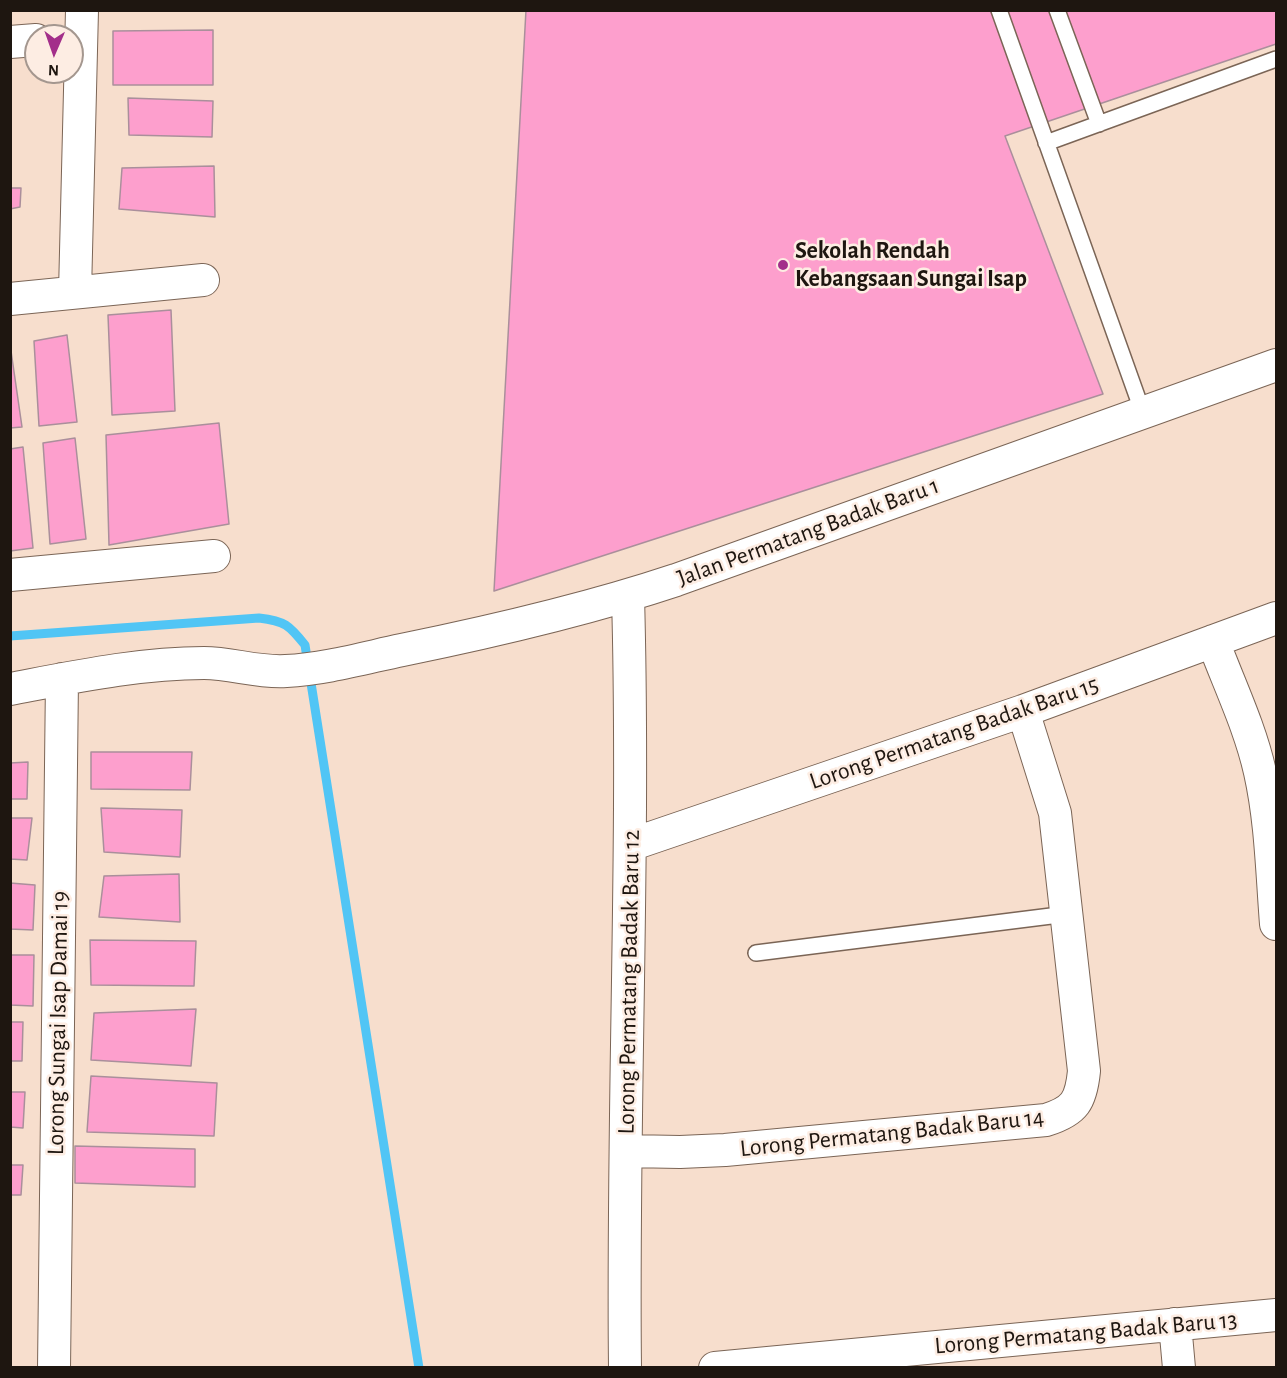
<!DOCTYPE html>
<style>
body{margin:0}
#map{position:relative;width:1287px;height:1378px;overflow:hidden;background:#f7decd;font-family:"Alegreya Sans",sans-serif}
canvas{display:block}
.frame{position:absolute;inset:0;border:12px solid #1e1610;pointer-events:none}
.north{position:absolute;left:24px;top:24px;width:60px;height:60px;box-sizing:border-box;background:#fdede3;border:2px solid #a4978f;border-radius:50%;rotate:182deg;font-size:16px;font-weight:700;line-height:24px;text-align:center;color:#1e1610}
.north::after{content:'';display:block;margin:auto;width:21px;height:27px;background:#a32f8a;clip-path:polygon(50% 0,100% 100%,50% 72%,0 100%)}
</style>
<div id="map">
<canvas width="1287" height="1378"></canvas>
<div class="frame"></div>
<div class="north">N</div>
</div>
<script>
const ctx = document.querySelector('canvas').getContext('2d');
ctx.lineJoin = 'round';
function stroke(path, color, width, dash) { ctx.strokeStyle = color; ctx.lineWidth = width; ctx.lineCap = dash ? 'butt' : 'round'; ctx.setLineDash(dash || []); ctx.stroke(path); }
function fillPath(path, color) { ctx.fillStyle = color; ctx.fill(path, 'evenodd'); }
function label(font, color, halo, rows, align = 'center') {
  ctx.font = font + ' "Alegreya Sans",sans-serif'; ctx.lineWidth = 5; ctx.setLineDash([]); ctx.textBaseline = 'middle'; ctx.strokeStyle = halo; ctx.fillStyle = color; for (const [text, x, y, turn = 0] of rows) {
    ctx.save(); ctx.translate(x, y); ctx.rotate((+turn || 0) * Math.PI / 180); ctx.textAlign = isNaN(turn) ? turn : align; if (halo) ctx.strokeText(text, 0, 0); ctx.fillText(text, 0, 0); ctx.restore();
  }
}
const stream = new Path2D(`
 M10 636 259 618C285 621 289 625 305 645L419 1368`);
const building = new Path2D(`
 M526 10H1276V44L1005 136 1103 394 494 591Z
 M213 30V85H113V31Z
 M128 98 213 101 212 137 129 135Z
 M214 166 215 217 119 209 122 168Z
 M10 188H21L20 207 10 209Z
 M171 310 175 411 112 415 108 315Z
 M67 335 77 422 39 426 34 341Z
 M10 344 22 427 10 428Z
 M219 423 229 524 109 545 106 435Z
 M75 438 86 539 50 544 43 443Z
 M23 447 33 548 10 551V449Z
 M91 752H192L190 790 91 789Z
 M28 762 27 799H10V763Z
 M101 808 182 810 180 857 104 852Z
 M10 818H32L27 860 10 859Z
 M179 874 180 922 99 917 104 876Z
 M10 883 35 885 33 930 10 929Z
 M90 940 196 941 194 986 91 985Z
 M10 955H34L33 1006 10 1005Z
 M196 1009 191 1066 91 1060 94 1013Z
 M10 1022H23L22 1061H10Z
 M91 1076 217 1083 214 1136 87 1132Z
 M10 1092H25L23 1128 10 1127Z
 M75 1146 195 1149V1187L75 1183Z
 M10 1165H23L21 1195H10Z`);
const lane = new Path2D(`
 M999 10 1143 413
 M1057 10 1099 124
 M1046 143 1276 59
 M756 953 1067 914`);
const street = new Path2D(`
 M10 42 36 40
 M75 292 82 10
 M10 299 203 280
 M10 575 214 556
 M1213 641C1229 684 1250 727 1260 772 1271 821 1272 873 1276 924
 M10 689C74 677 140 663 204 663 232 663 258 673 286 671 325 669 364 658 402 650 495 631 586 610 676 580L1276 365
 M630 845 1023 711 1276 618
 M627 1151 680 1152 725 1150 1046 1120C1075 1111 1081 1101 1084 1071L1055 813 1023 711
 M1175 1324 1179 1368
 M54 1368 62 679
 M625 1368C622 1110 635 853 628 596
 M715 1368 1276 1315`);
const markers = [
 [783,265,6,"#a32f8a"]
];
const poiNames = [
 ["Sekolah Rendah",795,251],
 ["Kebangsaan Sungai Isap",795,279]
];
const streetNames = [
 ["Jalan Permatang Badak Baru 1",808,532,-20],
 ["Lorong Permatang Badak Baru 15",954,733,-19],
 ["Lorong Permatang Badak Baru 12",629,982,-89],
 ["Lorong Sungai Isap Damai 19",58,1023,-89],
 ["Lorong Permatang Badak Baru 14",892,1133,-6],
 ["Lorong Permatang Badak Baru 13",1086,1333,-5]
];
stroke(stream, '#51c5f5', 9);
fillPath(building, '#fd9fcd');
stroke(building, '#aa8f9b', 1.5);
stroke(lane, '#7b6556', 18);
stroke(street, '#7b6556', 34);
stroke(lane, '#fff', 15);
stroke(street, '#fff', 32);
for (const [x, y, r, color] of markers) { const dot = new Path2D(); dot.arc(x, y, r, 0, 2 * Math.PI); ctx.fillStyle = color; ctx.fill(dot); stroke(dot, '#fdede3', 2); }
label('bold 24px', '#1e1610', '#fdede3', poiNames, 'left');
label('24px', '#1e1610', '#fdede3', streetNames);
</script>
